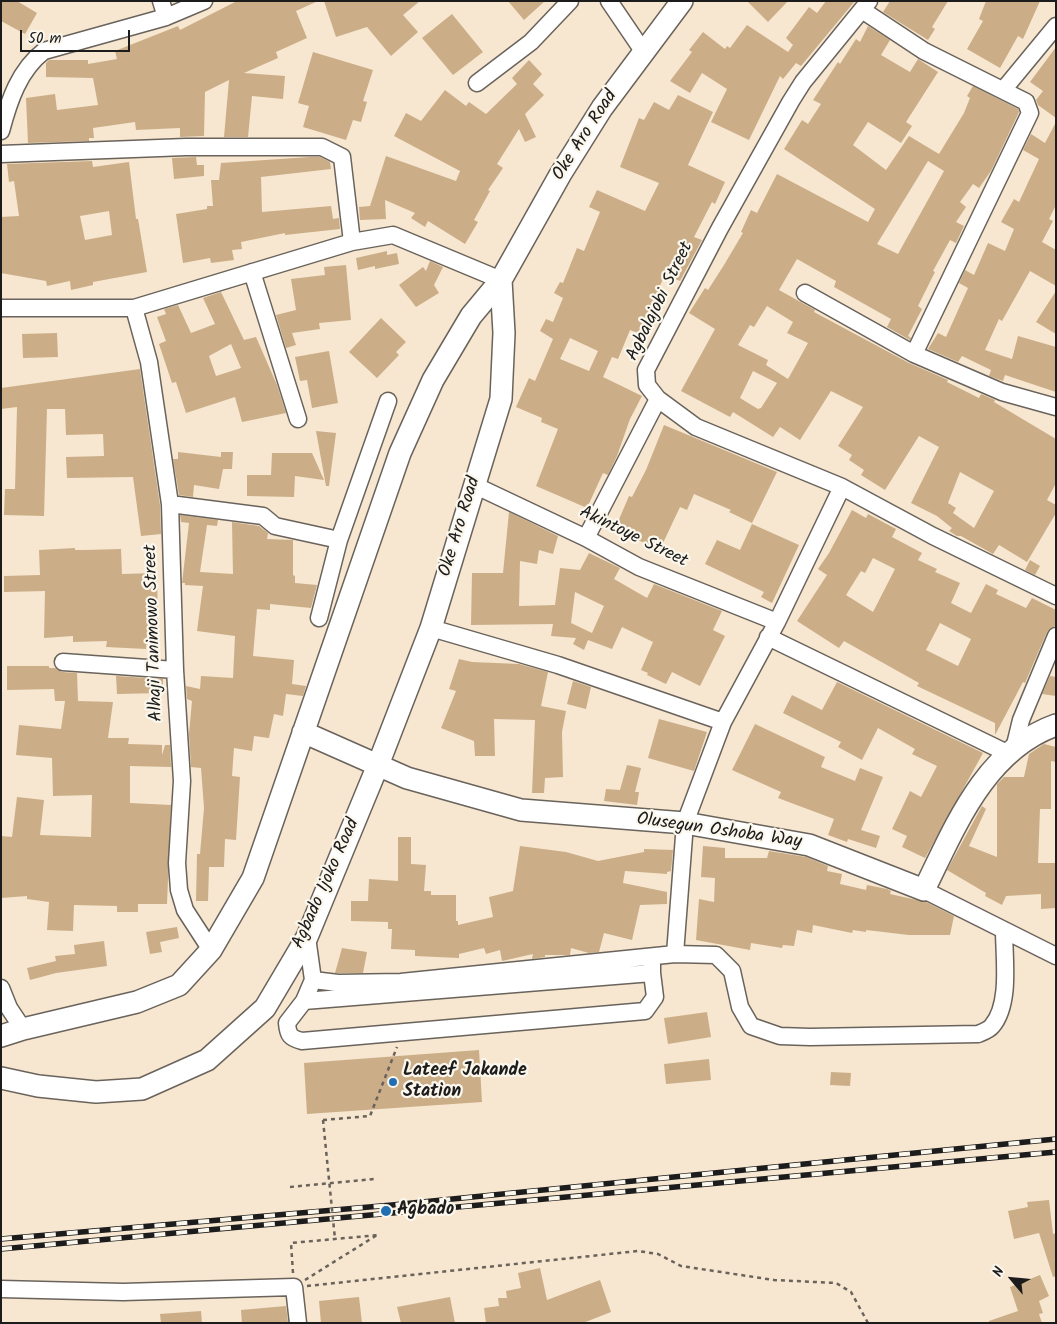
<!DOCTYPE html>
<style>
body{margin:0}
#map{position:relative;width:1057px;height:1324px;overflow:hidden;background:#f7e6d0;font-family:Kalam,sans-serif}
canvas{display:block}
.frame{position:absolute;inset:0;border:2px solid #1c1c1c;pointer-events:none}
.north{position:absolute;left:987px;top:1254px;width:50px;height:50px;-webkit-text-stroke:4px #fbf7ec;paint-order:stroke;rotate:298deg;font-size:14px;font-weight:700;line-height:20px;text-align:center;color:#1c1c1c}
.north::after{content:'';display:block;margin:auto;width:18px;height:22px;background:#1c1c1c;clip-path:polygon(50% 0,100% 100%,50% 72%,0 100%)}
.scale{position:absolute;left:20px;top:30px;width:110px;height:22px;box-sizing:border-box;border:2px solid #1c1c1c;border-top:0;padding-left:6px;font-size:15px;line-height:18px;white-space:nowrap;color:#1c1c1c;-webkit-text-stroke:4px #fbf7ec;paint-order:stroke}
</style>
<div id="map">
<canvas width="1057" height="1324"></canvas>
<div class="frame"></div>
<div class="north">N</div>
<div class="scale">50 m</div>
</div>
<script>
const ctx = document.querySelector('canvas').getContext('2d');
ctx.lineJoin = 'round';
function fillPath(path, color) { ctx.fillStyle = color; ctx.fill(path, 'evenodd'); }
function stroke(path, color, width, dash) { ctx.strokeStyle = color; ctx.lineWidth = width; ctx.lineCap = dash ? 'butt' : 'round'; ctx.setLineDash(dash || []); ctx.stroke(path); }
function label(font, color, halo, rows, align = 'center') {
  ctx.font = font + ' Kalam,sans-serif'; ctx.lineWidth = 4.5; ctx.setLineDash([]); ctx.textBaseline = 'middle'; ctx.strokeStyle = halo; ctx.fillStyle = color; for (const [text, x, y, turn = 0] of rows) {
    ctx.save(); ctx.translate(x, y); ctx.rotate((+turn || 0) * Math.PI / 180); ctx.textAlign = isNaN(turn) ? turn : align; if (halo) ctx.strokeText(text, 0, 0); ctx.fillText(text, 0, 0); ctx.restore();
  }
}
const building = new Path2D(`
 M1 1H17L37 13 25 34 1 21Z
 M237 1H318L296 11 307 38 276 52 278 58 244 73 285 76 283 99 252 96 248 137H224L229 80 205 92 204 136 180 137V128L136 130 135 122 93 128 94 138H89V141L28 143 26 98 55 94 57 110 98 105 93 78 46 77V63L49 60H88V64L117 59 115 51 178 26 180 30Z
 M324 1H420L403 15 418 32 391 56 367 27 336 37Z
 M508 1H545L524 20Z
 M747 1H788L768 22Z
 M826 1H855L801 66 796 63 783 79 780 76 749 140 711 122 727 89 702 73 690 93 670 81 692 52 689 50 703 32 725 49 727 46 730 48 747 25 788 52 793 45 786 38 809 7 817 13Z
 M890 1H948L932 27 935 29 928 40 883 12Z
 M986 1H1040L1023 39 1018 36 1000 68 967 49 983 21 979 19Z
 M452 14 483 52 453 75 422 38Z
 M868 26 890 40 881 55 910 72 918 59 938 72 906 122 912 126 901 143 868 122 853 145 886 170 909 136 939 154 964 113 970 98 967 96 973 86 1018 109 1019 112 991 171 979 188 973 184 960 202 966 207 956 222 964 226 956 243 950 240 933 271 935 272 918 306 922 309 908 336 911 338 910 340 887 327 891 319 834 287 836 281 797 259 779 290 815 310 814 312 909 363 948 380 947 382 979 398 981 394 995 400 994 402 1056 439V483L1047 500 1056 505V513L1027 562 999 545 993 554 961 536H957L949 531 952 528 937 516 911 503 939 447 919 436 885 490 861 475 864 470 849 460 852 455 838 446 863 407 831 391 800 440 780 427 773 437 733 412 730 417 681 391 715 329 689 313 705 288 708 290 724 265 743 233 741 232 751 210 757 213 777 174 868 222 875 209 784 149 802 120 808 124 821 104 813 100 838 62 840 64 856 39 860 42ZM928 161 944 171 898 254 877 244ZM767 306 793 322 787 333 808 343 788 379 766 365 768 360 738 345 750 325 754 327ZM753 371 777 383 761 408 758 409 740 398ZM960 472 994 491 974 528 953 513 956 508 948 503Z
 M1056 47V118L1038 105 1036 100 1043 91 1030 82Z
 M313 52 373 70 363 101 367 102 361 122 353 120 346 140 303 127 309 106 298 103Z
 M529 60 542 74 533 84 544 95 525 114 536 137 525 142 519 129 497 164 503 168 488 190 490 191 474 220 478 222 465 244 428 221 425 227 411 218 415 213 385 200 386 219 360 220 359 207 370 206 386 156 456 181 460 171 394 136 406 113 421 121 445 90 466 106 469 102 486 114 517 84 512 78Z
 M678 95 713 112 688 165 725 182 715 204 712 202 694 237 702 240 680 281 665 275 638 333 630 330 618 359 612 357 603 377 642 396 630 419 617 456 608 475 603 473 587 508 536 486 558 429 541 422 542 418 516 407 529 378 535 381 553 339 540 331 546 319 553 322 563 298 554 293 560 282 563 283 577 248 584 251 600 212 589 207 597 190 645 211 659 183 620 167 639 118 644 120 654 102 669 110ZM570 338 598 351 589 371 560 359Z
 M1056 122V205L1049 219 1053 221 1042 242 1056 250V286L1030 271 1002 321 999 319 985 350 1012 359 1018 336 1056 347V392L1005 375 1003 381 989 376 991 370 962 356 958 362 928 349 938 333 946 337 968 288 959 283 965 270 974 275 988 243 1005 251 1014 229 1001 222 1014 199 1019 202 1039 159 1023 150 1031 134 1045 143Z
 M196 157 197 165H204V176L174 179 172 158Z
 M310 157H320L330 162 331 169 261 177 262 212 331 206 333 219 339 218 340 229 285 235V233L241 242 242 249 232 250 234 260 211 263 210 258 183 263 176 214 207 209V206H213L211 180H219L221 163Z
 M92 161 93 167 129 162 136 219H138L147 272 93 282V285L71 290 70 281 47 286 46 281 1 273V217L19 216 14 181 9 182 7 164ZM109 211 112 235 85 240 80 216Z
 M387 251V255L397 253 399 264 375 269V266L358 270 356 258Z
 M430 261 443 267 434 285 439 293 416 307 399 285 423 267 426 271Z
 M346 265 351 320 319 323 320 329 292 333 296 345 286 348 276 315 296 310 291 279 325 275 324 267Z
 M1056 291V334L1036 322Z
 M221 292 244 340 256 337 277 385 286 413 242 422 235 397 186 413 176 382 172 383 159 344 166 341 157 317 166 314 164 309 178 305 191 333 215 324 203 298ZM231 344 241 368 216 376 209 356Z
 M381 318 406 342 396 352 399 355 377 378 349 352Z
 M57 333 58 357 23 358 22 334Z
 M329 351 338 403 312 408 307 380 300 381 295 357Z
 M140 369 160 505 161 534 141 536 133 477 67 478 66 457 104 456 103 434 66 435 65 409H47L44 516 4 515 5 489H15L17 407 1 409V388Z
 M664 425 777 472 752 523 729 512 731 510 694 494 687 510 680 507 663 543 659 541 656 548 622 533 624 527 617 524 629 496 632 497 646 470Z
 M316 431 336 433 329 486H326Z
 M178 452 221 457V452H233L232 469H223L219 489 194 485 193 497 179 495 173 459H178Z
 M272 453H312L324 480 295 476 294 497 247 496V475H271Z
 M852 510 866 518 868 514 896 529 892 537 922 553 918 560 937 569 935 572 960 583 951 603 971 613 986 584 998 590 996 594 1026 608 1032 598 1056 610V625L1047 632 1025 683 1023 682 995 735V723L917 686 919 683 844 641 839 648 797 621 827 575 818 569 829 553ZM873 558 895 569 873 612 846 595 861 571 865 573ZM940 623 971 639 958 666 926 650Z
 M509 512 558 536 553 554 539 550 537 564 520 561 519 606 555 605 560 568 580 570 589 553 620 568 614 579 647 598 654 584 722 611 713 630 725 636 700 686 672 672 666 684 647 675 648 673 641 670 653 642 622 627 612 649 588 640 584 650 573 644 576 638 551 636 553 624 471 625 472 573H503ZM575 592 604 606 592 633 571 623Z
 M180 515 218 520 217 526 207 525 200 572 233 574 232 522 259 526 268 533 267 539 293 540V575L295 576V583L317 585 311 608 270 604V610L257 609 253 656 294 660 292 684 306 686 303 696 286 694 283 716 274 714 269 738 254 736 252 751 234 748 232 776 240 777 236 840 225 839 224 867H209L208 901H196L197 854H200L204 808 201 768 191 767 189 734 192 701 187 699 186 686 200 689 201 676 233 678 235 636 197 631 203 586 185 585V583H182L189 523 181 522Z
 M752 524 799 545 772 603 761 597 764 592 705 564 717 540 740 550Z
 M75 548V550H84L121 549 122 574 157 573 158 624H148L146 649 106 647 107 641 73 642V636L44 638 45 591 4 592V576L40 575 39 550Z
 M1030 560 1040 566 1035 575 1025 570Z
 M459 659 472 662 519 664 548 672 541 706 566 711 562 732 563 777 545 778 544 793H532L535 720 494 719 495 756H475L474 741 441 728 456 691 449 689Z
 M7 666H49V668H55L62 672 77 673 78 701 113 702 108 738H129L128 744 162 745V755L165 745H170L171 767 130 766V803L171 805 167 904H138V912H117V906L74 905 73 931 47 930 49 902 27 899V896L1 898V836L12 837 17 797 44 800 40 835 91 837 92 795 53 796 52 758 16 755 19 725 61 729 65 701H55L54 689 7 690Z
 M116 676 163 679V693L117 694Z
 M1050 676 1056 677V696L1042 694Z
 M573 681 591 687 586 709 567 704Z
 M837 682 983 753 925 858 902 847 907 836 892 829 910 791 921 797 937 766 912 754 915 749 878 728 862 760 838 747 841 742 783 713 792 695 822 710Z
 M659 719 707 732 694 771 648 758Z
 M755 724 825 757 821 767 855 781 860 768 883 777 861 830 880 836 876 848 848 839 847 842 828 835 834 819 778 798 781 792 732 770Z
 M1044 744 1056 747V762L1051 761V809H1040L1038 863H1056V908L1041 909V894L1006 896 1002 905 985 896 986 893 947 870 982 806 986 809 969 846 997 857V784L1004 777H1024L1029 754Z
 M627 765 641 768 635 792H639L637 805 604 801 606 789 620 790Z
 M398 837H411V864L426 865 424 891H431V895H456V921H458V925L493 917 489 897 513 891 520 846 566 852 598 861 644 852V849L673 850 671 871 667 872V874L625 871 623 883 667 892V904L640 905 632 940 604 933 599 952 589 953 571 948 570 955H545V957L532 959 533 954 502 961 500 950 486 954 484 948 459 954V958L415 956V950L391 949 392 929H388V922L351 921V901H368L369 879 398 881Z
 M703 846 725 848V858H767L769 851 806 857 828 866 827 871 842 874 840 884 866 890 867 885 887 889 891 891 890 894 926 902 954 916 950 935H909L866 930V932L853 930 852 933 813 925 812 933 797 930 794 946 783 945 782 948 751 943 750 950 696 940 699 899 714 902 715 878 701 877Z
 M177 927 179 938 160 942 162 952 150 954 146 932Z
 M104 941 107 966 56 973 30 980 27 968 56 961 55 956 75 954 74 945Z
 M342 948 367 952 363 973H335Z
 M707 1012 711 1037 668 1044 664 1018Z
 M479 1050 482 1102 307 1114 304 1063Z
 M709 1059 711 1080 666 1084 664 1064Z
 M831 1072 851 1073 850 1086 830 1085Z
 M1049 1200 1053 1234 1056 1233V1276L1053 1277 1039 1233 1014 1239 1008 1211 1028 1207 1027 1202Z
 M540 1268 547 1300 600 1280 611 1312 583 1323H486L484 1308 499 1306 498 1298H507L506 1291 521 1288 518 1273Z
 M1040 1275 1049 1296 1039 1301 1043 1313 1039 1314 1042 1323H989V1321L1018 1311 1010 1287Z
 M359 1297 362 1323H321L319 1301Z
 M450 1297 455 1323H401L397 1307Z
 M286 1306 288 1323H242L241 1310Z
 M201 1311 202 1323H161L160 1314Z`);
const path = new Path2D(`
 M323 1120 370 1116 397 1047
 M290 1187 374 1179
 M293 1273 291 1243 379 1235
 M305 1280 377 1235
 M307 1286 638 1251 658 1254 681 1266 774 1280 836 1283 851 1292 868 1323`);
const minor = new Path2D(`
 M161 1 166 17
 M609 1 643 51
 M869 1 803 82 791 101 720 228 646 370 647 385 658 399 696 427 842 487 933 536 1056 596
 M862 10 924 51 1026 102 1030 113 914 354
 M477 83 531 42 570 1
 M1004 89 1056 26
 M1 131C9 101 19 70 44 51L166 17 204 1
 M1 154 186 147H322L342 157 352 242
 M252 272 298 419
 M805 293 914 354 1002 392 1056 407
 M1 308H134L352 242 393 235 501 280
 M134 308 149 362 170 504 175 670 182 781 177 863 179 890 185 910 211 950
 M474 485 586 538 639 567 777 622
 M170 504 263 516 275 526 339 540 319 618
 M586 538 658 399
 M339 540 388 401
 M431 628 558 665 723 722
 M768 637 1007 753
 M63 662 175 670
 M1014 749 1021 720 1056 636
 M924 890 1056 956
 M307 937 313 980 338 983 401 982 675 954 716 955 732 971 740 1007 751 1026 780 1036 810 1037 978 1034C983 1032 989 1030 992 1026 1011 1004 1004 958 1004 930
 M675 954 685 823 723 722 777 622 842 487
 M313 980 304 1001 287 1023C288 1035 290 1038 302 1041L645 1011 655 997 652 973
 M1 988 9 1008 23 1029
 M304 1001 652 973V964
 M1 1289 123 1292 294 1287 298 1323`);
const major = new Path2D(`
 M303 732 407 778 521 810 685 823 809 845 924 890C955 827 985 750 1056 725
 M1 1036 23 1029 137 1002 179 985 211 950 253 878 400 453 433 380 471 316 501 280 560 175 602 108 682 1
 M1 1078 38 1086 96 1092 142 1089 207 1060 265 1008 307 937 378 765 431 628 501 399 504 333 501 280`);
const rail = new Path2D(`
 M1 1239 392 1205 1056 1139
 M1 1249 1056 1152`);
const pathBridge = new Path2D(`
 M323 1120 335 1239`);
const markers = [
 [393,1082,5,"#1f6fb2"],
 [386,1211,6,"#1f6fb2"]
];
const streetNames = [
 ["Oke Aro Road",586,136,-57],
 ["Agbalajobi Street",661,302,-64],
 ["Oke Aro Road",461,527,-73],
 ["Akintoye Street",633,538,26],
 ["Alhaji Tanimowo Street",155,633,-92],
 ["Olusegun Oshoba Way",719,832,8],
 ["Agbado Ijoko Road",327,884,-66]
];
const poiNames = [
 ["Lateef Jakande",403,1072],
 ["Station",403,1093],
 ["Agbado",397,1211]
];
fillPath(building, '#cbae87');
stroke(minor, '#69635b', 19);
stroke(major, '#69635b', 24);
stroke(path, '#69635b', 2.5, [4, 4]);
stroke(minor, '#fff', 16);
stroke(major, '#fff', 21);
stroke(rail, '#1c1c1c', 5.5);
stroke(rail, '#fbf7ec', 4, [11]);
stroke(pathBridge, '#69635b', 2.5, [4, 4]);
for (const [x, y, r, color] of markers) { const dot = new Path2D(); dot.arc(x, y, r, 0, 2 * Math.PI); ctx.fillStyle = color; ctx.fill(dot); stroke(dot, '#fbf7ec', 2); }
label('18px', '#1c1c1c', '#fbf7ec', streetNames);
label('bold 18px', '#1c1c1c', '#fbf7ec', poiNames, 'left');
</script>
